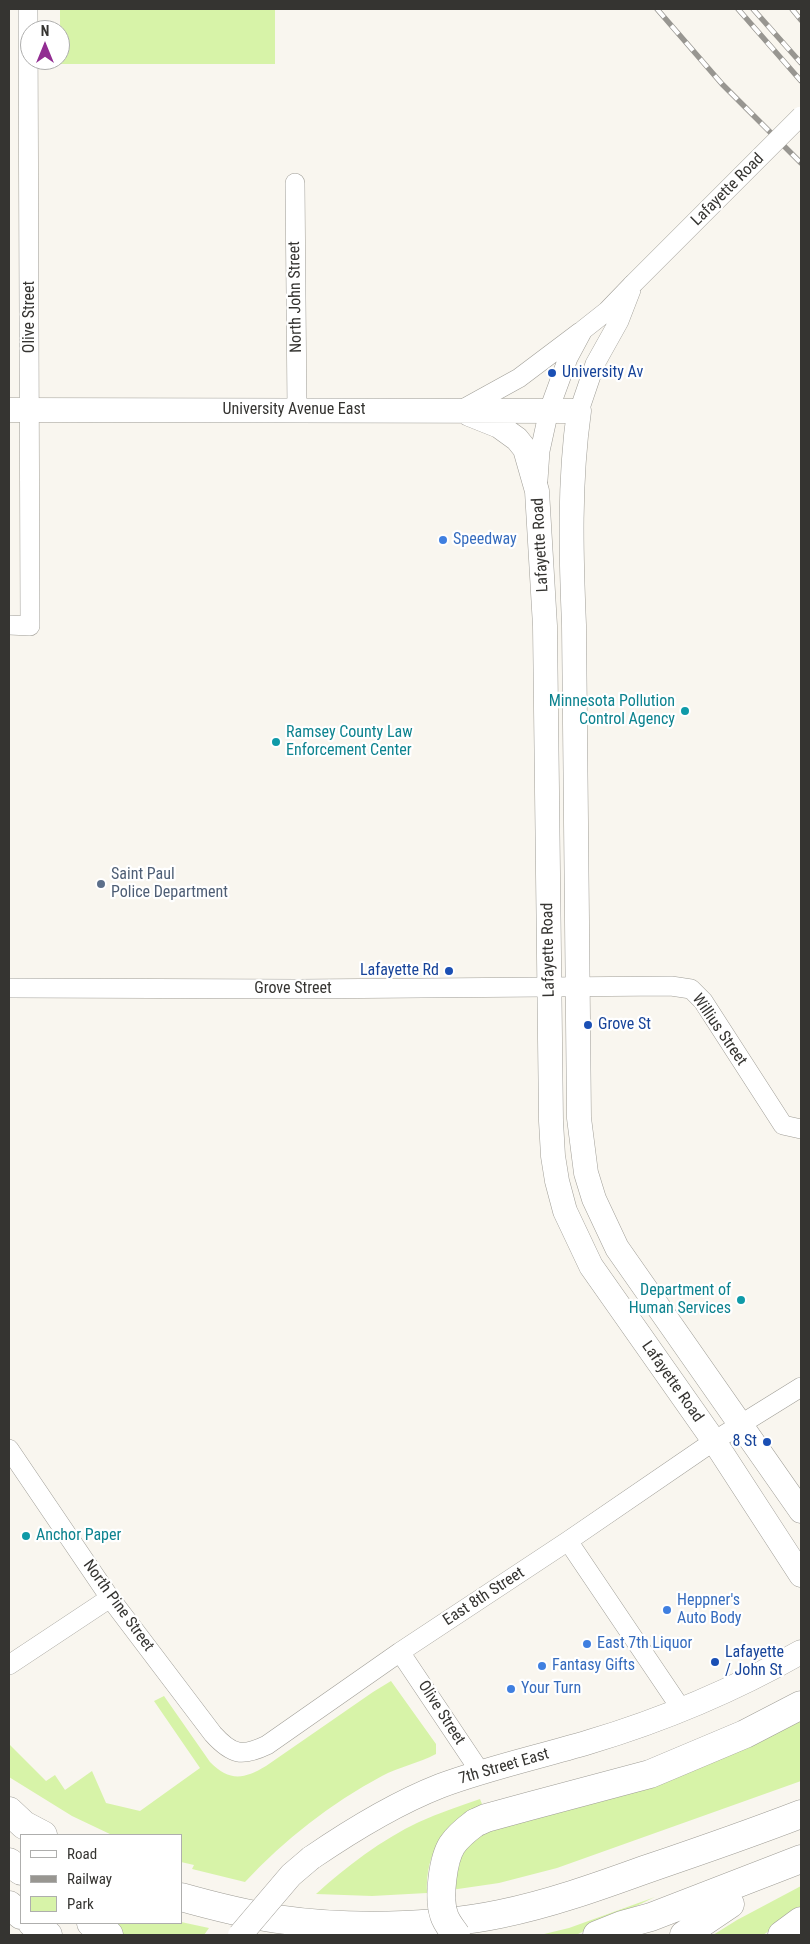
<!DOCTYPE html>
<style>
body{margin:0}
#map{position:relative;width:810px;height:1944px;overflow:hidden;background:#f9f6ef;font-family:"Roboto Condensed",sans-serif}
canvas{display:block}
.frame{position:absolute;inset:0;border:10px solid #353431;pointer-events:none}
.legend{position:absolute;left:20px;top:1834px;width:162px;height:90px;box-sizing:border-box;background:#fff;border:1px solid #aeaead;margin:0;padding:6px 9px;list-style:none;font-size:15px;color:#353431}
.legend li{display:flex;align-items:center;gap:10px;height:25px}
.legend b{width:25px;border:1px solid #aeaead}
.north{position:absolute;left:20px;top:20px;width:50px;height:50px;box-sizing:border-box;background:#fff;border:1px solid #aeaead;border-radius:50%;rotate:0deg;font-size:14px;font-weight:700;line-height:20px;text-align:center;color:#353431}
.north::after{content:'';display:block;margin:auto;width:18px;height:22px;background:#922d92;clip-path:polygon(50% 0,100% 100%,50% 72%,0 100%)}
</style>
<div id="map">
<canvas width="810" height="1944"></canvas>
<div class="frame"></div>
<ul class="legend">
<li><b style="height:6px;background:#fff"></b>Road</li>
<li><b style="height:6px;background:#989691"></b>Railway</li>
<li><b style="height:14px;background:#d7f3a8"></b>Park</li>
</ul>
<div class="north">N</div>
</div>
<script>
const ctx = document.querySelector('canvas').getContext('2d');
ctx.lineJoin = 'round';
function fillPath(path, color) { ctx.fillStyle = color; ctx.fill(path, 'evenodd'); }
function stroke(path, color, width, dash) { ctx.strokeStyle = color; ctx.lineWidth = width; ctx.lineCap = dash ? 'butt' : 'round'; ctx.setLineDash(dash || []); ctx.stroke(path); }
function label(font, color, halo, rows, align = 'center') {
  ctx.font = font + ' "Roboto Condensed",sans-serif'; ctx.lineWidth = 4.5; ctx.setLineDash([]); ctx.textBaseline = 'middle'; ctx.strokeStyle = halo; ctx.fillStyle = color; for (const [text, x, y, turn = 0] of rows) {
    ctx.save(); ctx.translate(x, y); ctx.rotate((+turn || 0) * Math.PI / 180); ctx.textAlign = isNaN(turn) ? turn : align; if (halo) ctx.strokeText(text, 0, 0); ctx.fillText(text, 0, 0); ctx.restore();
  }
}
const green = new Path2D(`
 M60 9H275V64H60Z
 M391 1681 436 1744V1754C419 1763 399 1767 382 1776 330 1804 285 1839 245 1882L192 1869 194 1865 181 1862V1835H112L72 1816 9 1777V1744L46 1781 55 1775 65 1790 92 1771 106 1803 140 1811 200 1768 154 1701 164 1696 210 1762C229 1781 243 1780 266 1766L373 1692Z
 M801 1716V1781L557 1868 499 1883 451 1890 459 1855 479 1832Z
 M480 1799 482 1804C446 1826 425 1850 427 1893L372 1896 316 1894C347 1866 381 1840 419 1822 439 1813 460 1806 480 1799Z
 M801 1886V1910L763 1935H713L737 1920Z
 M655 1897 576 1935H540L569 1928Z
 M181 1922 209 1928 204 1935H121L104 1923Z`);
const minor = new Path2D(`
 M295 183 297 411
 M461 410 519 378 580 332
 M579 411 595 364 619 321 631 290
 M538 480 540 451 549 410 568 358 583 330 607 311 633 284
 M9 625 30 626 28 9
 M9 988 299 989 671 986 691 989 703 1001 783 1125 801 1129
 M9 1449 110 1598 213 1734C232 1755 242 1757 267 1745L400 1652 568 1541 714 1441 801 1387
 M568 1541 682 1710
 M400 1652 481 1773
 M9 1665 110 1598`);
const major = new Path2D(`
 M9 410 579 411C569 482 571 554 574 625L579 1118 586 1173 594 1199 617 1248 801 1511
 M469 414 499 426 517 439 525 449 537 491 545 626 551 1121 553 1156 557 1181 565 1211 591 1266 714 1441 801 1575
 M311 1858C352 1830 394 1804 440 1786 488 1768 539 1757 589 1742 663 1720 734 1690 801 1652`);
const highway = new Path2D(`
 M9 1811 24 1825 43 1835
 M475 1823 486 1818 530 1806 650 1774 745 1734 801 1705
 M9 1862 21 1871
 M181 1897C213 1906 245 1914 277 1919 345 1929 433 1928 500 1914 549 1904 597 1887 644 1870 697 1852 749 1834 801 1814
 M9 1905 21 1915
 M32 1923 48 1935
 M91 1923 109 1935
 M597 1935 622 1925 651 1917 801 1859
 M684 1935 730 1904
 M782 1935 801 1921`);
const rail = new Path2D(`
 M657 9 722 84 801 163
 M738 9 801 81
 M753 9 801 63
 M792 9 801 20`);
const minorBridge = new Path2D(`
 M633 284 801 116`);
const majorBridge = new Path2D(`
 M240 1935 291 1875 311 1858`);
const highwayBridge = new Path2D(`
 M456 1935C452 1929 446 1922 444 1915 438 1898 443 1859 452 1845 458 1836 467 1829 475 1823`);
const markers = [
 [552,373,5,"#1a4fb4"],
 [443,540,5,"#3f7fe0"],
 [685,711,5,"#0f9aa8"],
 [276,742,5,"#0f9aa8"],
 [101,884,5,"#5c6f8a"],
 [449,971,5,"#1a4fb4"],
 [588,1025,5,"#1a4fb4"],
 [741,1300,5,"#0f9aa8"],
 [767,1442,5,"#1a4fb4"],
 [26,1536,5,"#0f9aa8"],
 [667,1610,5,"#3f7fe0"],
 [587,1644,5,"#3f7fe0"],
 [715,1662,5,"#1a4fb4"],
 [542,1666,5,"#3f7fe0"],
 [511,1689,5,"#3f7fe0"]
];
const streetNames = [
 ["Lafayette Road",728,190,-45],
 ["North John Street",296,297,-91],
 ["Olive Street",30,317,-90],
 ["University Avenue East",294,410],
 ["Lafayette Road",541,545,-93],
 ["Lafayette Road",549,950,-91],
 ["Grove Street",293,989],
 ["Willius Street",719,1030,55],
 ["Lafayette Road",672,1382,55],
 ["East 8th Street",484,1597,-33],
 ["North Pine Street",118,1606,54],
 ["Olive Street",441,1713,57],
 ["7th Street East",504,1767,-16]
];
const transitNames = [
 ["University Av",562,373],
 ["Lafayette Rd",439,971,"right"],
 ["Grove St",598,1025],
 ["8 St",757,1442,"right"],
 ["Lafayette",725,1653],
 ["/ John St",725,1671]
];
const shopNames = [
 ["Speedway",453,540],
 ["Heppner's",677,1601],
 ["Auto Body",677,1619],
 ["East 7th Liquor",597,1644],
 ["Fantasy Gifts",552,1666],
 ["Your Turn",521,1689]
];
const cultureNames = [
 ["Minnesota Pollution",675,702],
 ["Control Agency",675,720],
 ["Ramsey County Law",286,733,"left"],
 ["Enforcement Center",286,751,"left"],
 ["Department of",731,1291],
 ["Human Services",731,1309],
 ["Anchor Paper",36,1536,"left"]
];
const serviceNames = [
 ["Saint Paul",111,875],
 ["Police Department",111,893]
];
fillPath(green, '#d7f3a8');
stroke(minor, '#9f9d96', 20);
stroke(major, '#9f9d96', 25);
stroke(highway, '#9f9d96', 29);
stroke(minor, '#fff', 19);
stroke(major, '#fff', 24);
stroke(highway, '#fff', 28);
stroke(rail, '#989691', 5.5);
stroke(rail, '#fff', 4, [11]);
stroke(minorBridge, '#9f9d96', 20, []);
stroke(majorBridge, '#9f9d96', 25, []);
stroke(highwayBridge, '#9f9d96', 29, []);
stroke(minorBridge, '#fff', 19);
stroke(majorBridge, '#fff', 24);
stroke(highwayBridge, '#fff', 28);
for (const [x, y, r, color] of markers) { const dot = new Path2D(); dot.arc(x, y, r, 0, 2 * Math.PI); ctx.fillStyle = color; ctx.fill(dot); stroke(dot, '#fff', 2); }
label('16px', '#353431', '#fff', streetNames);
label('16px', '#164399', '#fff', transitNames, 'left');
label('16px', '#366cbe', '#fff', shopNames, 'left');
label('16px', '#0d838f', '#fff', cultureNames, 'right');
label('16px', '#4e5e75', '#fff', serviceNames, 'left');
</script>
